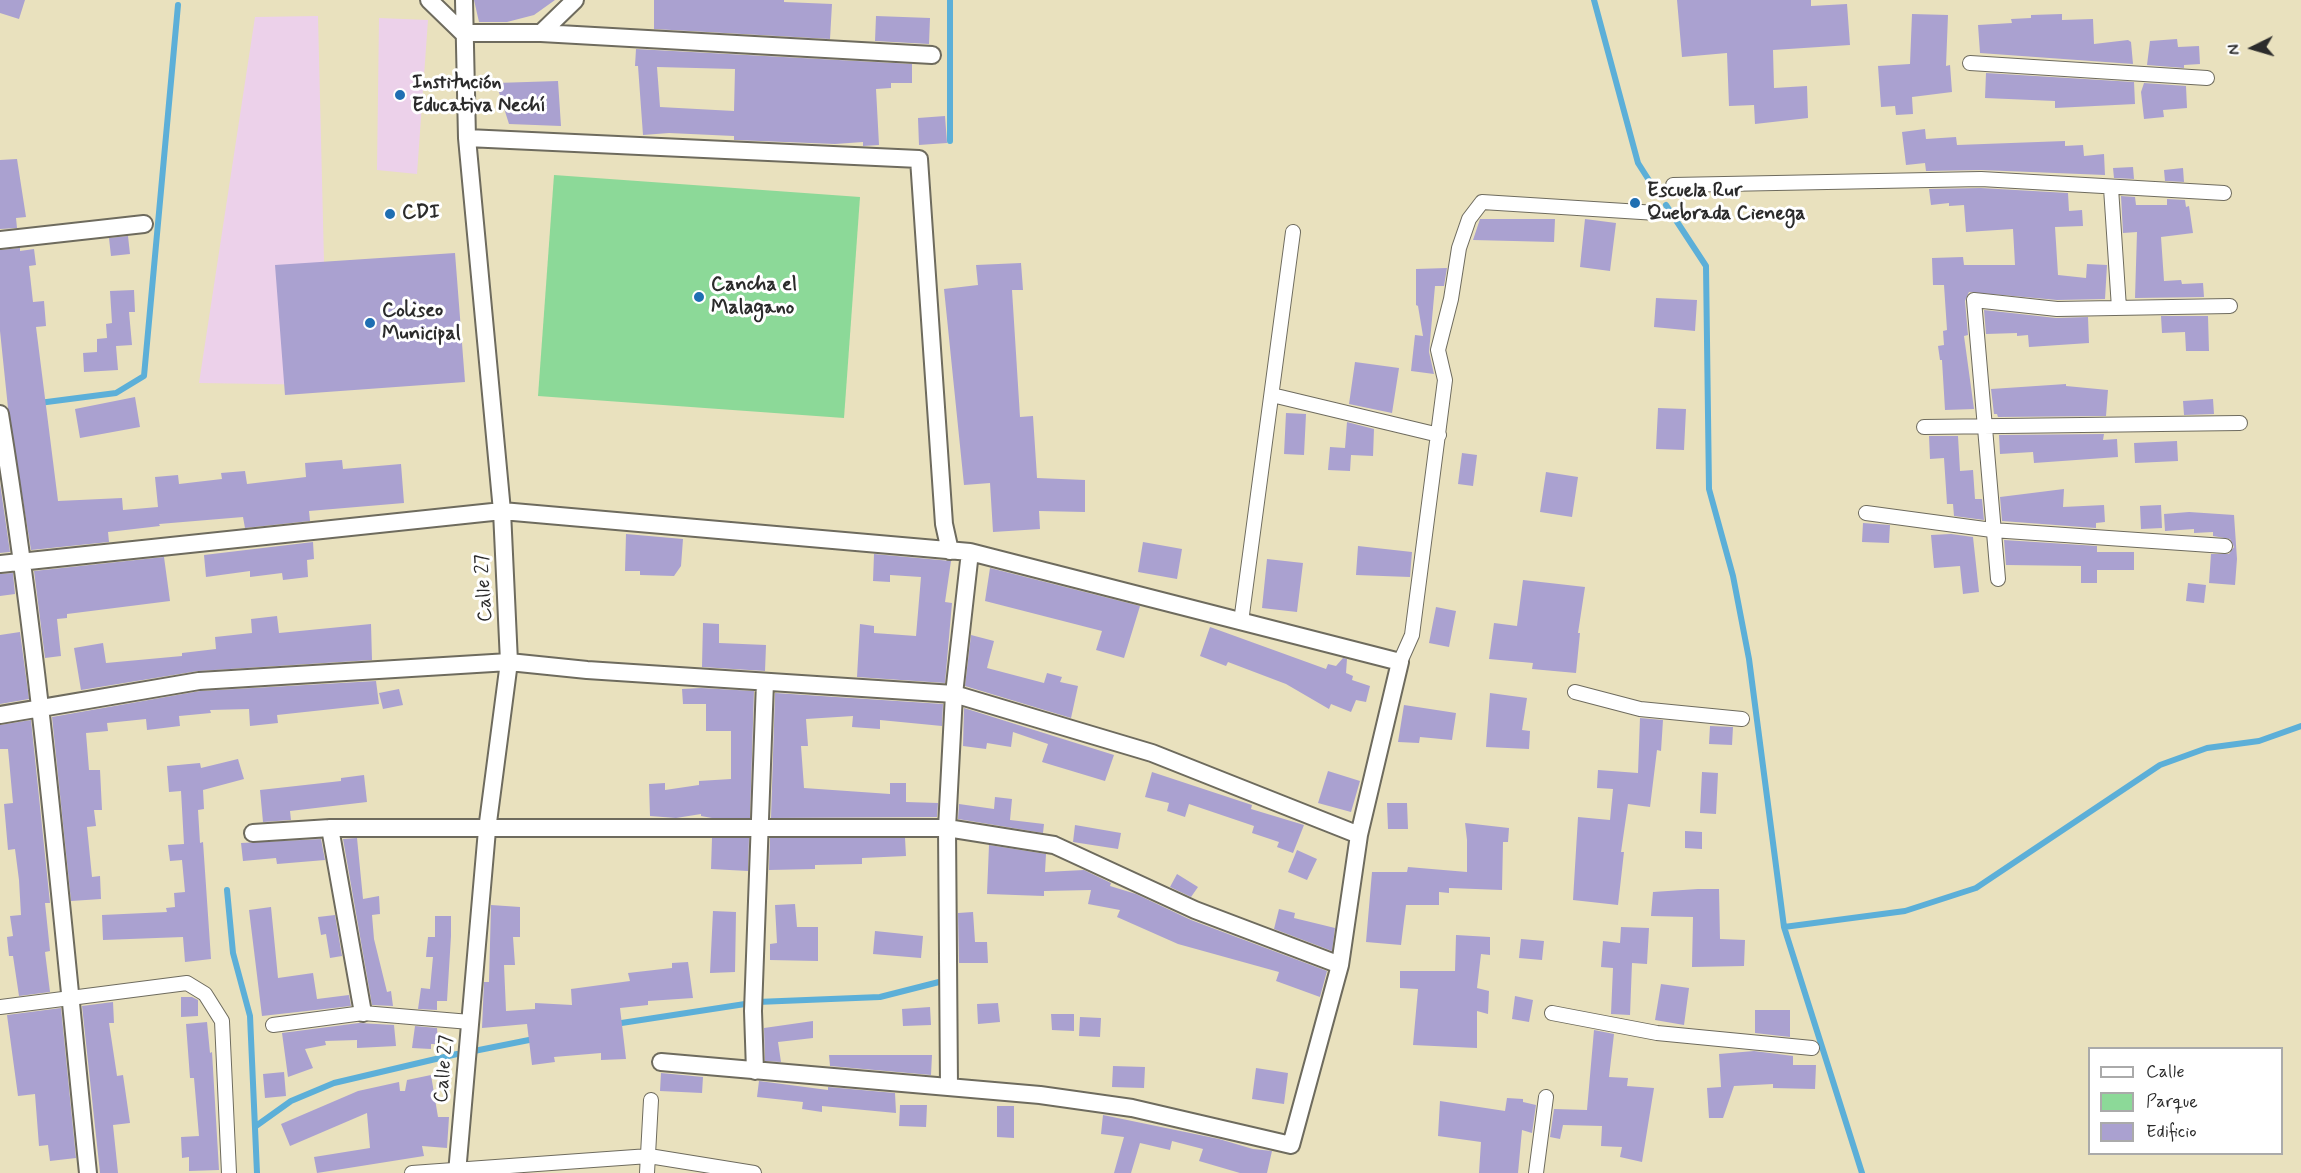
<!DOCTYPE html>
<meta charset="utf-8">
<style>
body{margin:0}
#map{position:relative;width:2301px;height:1173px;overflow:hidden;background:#e9e1be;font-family:Mynerve,sans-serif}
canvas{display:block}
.legend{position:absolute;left:2088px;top:1047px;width:195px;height:108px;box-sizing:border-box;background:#fff;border:2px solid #aaa;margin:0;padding:8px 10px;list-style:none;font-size:18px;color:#2b2b2b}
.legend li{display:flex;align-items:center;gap:12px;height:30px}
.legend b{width:30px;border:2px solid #aaa}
.north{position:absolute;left:2223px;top:18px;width:60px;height:60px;-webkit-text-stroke:4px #fff;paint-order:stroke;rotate:265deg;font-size:16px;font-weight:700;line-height:24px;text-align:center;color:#2b2b2b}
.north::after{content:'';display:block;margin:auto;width:21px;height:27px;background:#2b2b2b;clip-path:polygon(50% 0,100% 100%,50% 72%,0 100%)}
</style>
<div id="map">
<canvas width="2301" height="1173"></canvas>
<ul class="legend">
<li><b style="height:8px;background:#fff"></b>Calle</li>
<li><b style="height:16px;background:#8cd998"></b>Parque</li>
<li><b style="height:16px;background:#aaa1d0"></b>Edificio</li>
</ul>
<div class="north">N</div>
</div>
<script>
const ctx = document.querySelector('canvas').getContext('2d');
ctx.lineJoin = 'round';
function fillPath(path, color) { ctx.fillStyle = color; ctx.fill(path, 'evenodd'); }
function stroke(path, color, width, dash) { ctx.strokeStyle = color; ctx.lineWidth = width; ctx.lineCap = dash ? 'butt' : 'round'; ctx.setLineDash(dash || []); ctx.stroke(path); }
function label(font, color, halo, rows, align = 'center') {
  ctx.font = font + ' Mynerve,sans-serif'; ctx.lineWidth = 6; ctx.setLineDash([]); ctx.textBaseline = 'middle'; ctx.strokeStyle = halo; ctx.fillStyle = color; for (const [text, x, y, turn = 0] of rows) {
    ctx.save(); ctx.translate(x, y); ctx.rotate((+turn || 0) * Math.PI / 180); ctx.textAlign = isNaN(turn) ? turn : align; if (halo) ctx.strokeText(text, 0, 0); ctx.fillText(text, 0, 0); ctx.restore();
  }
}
const built = new Path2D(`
 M318 16 327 385 199 383 255 17Z
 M379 18 428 20 417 174 377 170Z`);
const green = new Path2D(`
 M554 175 860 197 844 418 538 396Z`);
const stream = new Path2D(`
 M1594 0 1638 163 1659 196
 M950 141V0
 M1666 205 1706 266 1709 489 1733 576 1749 659 1784 927 1862 1173
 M39 403 116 393 144 376 178 5
 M227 890 233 953 250 1016 257 1173
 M1784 927 1905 911 1976 888 2160 765 2207 748 2259 741 2301 726
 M757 1002 880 997 939 982
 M615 1024 745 1004
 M474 1051 534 1039
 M256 1126 291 1101 334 1083 457 1054`);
const building = new Path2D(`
 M0 0H25L19 19 0 13Z
 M474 0H555L534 15 507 22H479Z
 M654 0H784V2L832 4 830 39 654 29Z
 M1677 0H1811V6L1847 4 1850 45 1773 50 1774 88 1807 86 1808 118 1755 124 1754 105 1729 106 1727 53 1682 57Z
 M1912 14 1948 15 1946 66 1950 65 1952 92 1912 97 1913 114 1896 115 1895 106 1881 107 1878 66 1910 64Z
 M2062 14V20L2093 19 2094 44 2128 40 2131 42 2133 64 1980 53 1978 25 2012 23 2011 19 2031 18V15Z
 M876 16 930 18 929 44 875 41Z
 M2177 39 2178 47 2199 46 2200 64 2184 65V68L2147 65 2150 41Z
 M636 49 912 64V83H891V88L876 89 879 145 863 146V142L835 144 734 140V136L669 133 643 135 638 66H635ZM657 67 735 69 734 111 660 107Z
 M1986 73 2134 82 2135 104 2055 108V101L1985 98Z
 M558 81 561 126 509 124 496 83Z
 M2144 83 2186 86 2187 108 2163 110 2164 117 2144 119 2141 92Z
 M945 116 947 143 919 145 918 118Z
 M1925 129 1926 139 1956 137 1957 145 2065 141V146L2083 145 2084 156 2104 154 2105 175 1981 170 1926 171 1925 163 1906 165 1902 132Z
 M17 159 26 217 16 218 17 228 0 229V160Z
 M2133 167 2134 179 2114 178 2113 168Z
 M2183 168 2184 182 2165 181 2164 170Z
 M1981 188 2068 193 2069 211 2082 210 2083 226 2055 227 2058 275 2086 278 2087 264 2107 265 2105 299 2057 300 1969 292 1965 301 1968 335 1964 336 1974 409 1945 410 1942 360H1940L1938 346 1944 345 1943 331 1947 330 1944 285H1933L1932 258 1963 257 1964 265H2015L2013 229 1966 232 1964 205 1949 206V203L1931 205 1929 189Z
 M2121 196 2135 197 2136 205H2167V199L2185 200 2186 207 2189 206 2193 233 2161 237 2164 281 2181 280 2182 284 2203 283 2204 297 2135 298 2137 232 2123 233Z
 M1480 219H1555L1554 242 1473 240Z
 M1585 219 1616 223 1610 271 1580 267Z
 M128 236 130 254 111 256 109 238Z
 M20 248V251L34 249 36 265 29 266 33 302 44 301 46 326 36 327 58 501 122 498 123 510 158 507 155 477 178 475 179 484 222 479 221 473 245 471 247 484 306 477 305 463 342 460 343 469 401 464 404 503 309 511 310 521 245 528 243 517 159 524 160 526 108 532 109 542 31 550 8 408 0 331V250Z
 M455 253 465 382 285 395 275 265Z
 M1021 263 1023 290H1012L1020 417 1033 416 1037 478 1085 480V512L1039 511 1040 529 993 532 990 483 964 485 944 289 978 285 976 265Z
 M1447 268 1444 286H1435L1429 352 1434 374 1411 371 1415 335 1423 336 1418 306 1416 305V269Z
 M134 290 135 312H129L132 345 116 346 118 370 84 372 83 353 97 352V339L107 338 106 324 112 323 110 291Z
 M1656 298 1697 300 1695 331 1654 327Z
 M1984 310 2056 318 2088 317 2089 343 2029 347 2028 335 2017 336V333L1986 334Z
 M2161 316H2208L2209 351H2186L2185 332 2162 333Z
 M1355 362 1399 368 1392 413 1349 404Z
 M2066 384V386L2108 390 2106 416 1998 417 1997 414H1994L1991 389Z
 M135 397 140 427 80 438 75 409Z
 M2213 399 2214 414 2184 415 2183 401Z
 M1658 408 1686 409 1684 450 1656 449Z
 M1286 413 1306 414 1304 455 1284 454Z
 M1347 422 1374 429 1373 456 1351 455 1350 471 1328 470 1330 447 1345 448Z
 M2104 434 2103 440 2117 439 2118 457 2034 463 2033 452 2000 454 1999 435Z
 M1929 436H1958L1960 471 1973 470 1975 499H1982L1984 520 1954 516 1953 504H1947L1944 458 1930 459Z
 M2177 441 2178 461 2135 463 2134 443Z
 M1462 453 1477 455 1473 486 1458 484Z
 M1546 472 1578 477 1572 517 1540 512Z
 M0 483 10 552 0 553Z
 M2064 489 2063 507 2104 505 2105 522 2096 523V528L2002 521 2000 497Z
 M2161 505 2162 528 2141 529 2140 506Z
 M2189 512 2234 515 2237 559 2235 585 2209 583 2211 554H2229L2234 547 2230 539 2213 536V532L2194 533V529L2165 531 2164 514Z
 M1863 523 1890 525 1889 543 1862 542Z
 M626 534 683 539 681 566 674 576 640 575V571H625Z
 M1951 534 1973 537 1979 592 1963 594 1960 566 1934 568 1931 535Z
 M2004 540 2097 546V552H2134V570H2097V583H2081V566L2006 565Z
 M313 542 314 559 307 560 308 577 283 580 282 573 250 577V571L206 577 204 555Z
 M1143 542 1182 549 1177 579 1138 572Z
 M1358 546 1412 552 1410 577 1356 575Z
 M874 554 951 561 945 602 952 603 945 683 857 677 860 624 874 626V633L916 636 921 577 890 575V582L873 581Z
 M164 557 170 601 67 614V618L57 619 61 656 45 658 34 571Z
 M1267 559 1303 563 1297 612 1262 608Z
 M990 568 1140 606 1124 658 1096 650 1102 631 985 601Z
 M13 573 15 594 0 596V574Z
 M1523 580 1585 587 1578 633H1580L1576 673 1532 669 1533 663 1489 659 1494 623 1517 626Z
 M2188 583 2206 585 2204 603 2186 601Z
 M1436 607 1456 611 1449 647 1429 643Z
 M277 616 279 633 371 624 372 660 198 671 81 690 74 648 103 643 106 663 182 656V653L216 649 215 637 252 633 251 619Z
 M703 623 719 624V643L766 645 765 671 702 667Z
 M1210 627 1326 669 1328 664 1336 666 1343 658 1347 659 1346 673 1353 676 1352 680 1370 686 1366 702 1356 700 1351 712 1331 704 1329 709 1286 684 1228 662 1226 666 1200 656Z
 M20 632 29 699 0 704V635Z
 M971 635 994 641 987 668 1044 683 1047 673 1062 677 1060 682 1078 686 1071 718 965 686Z
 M376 681 379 704 277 715 278 723 250 726 249 709 210 710 211 713 179 716 180 726 147 730 146 719 107 723 108 731 86 733 89 770H100L102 810H94L96 826 87 827 92 877 100 876 101 899 71 901 52 717 200 691Z
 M701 688 754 691 750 818H712L701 816V814L676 818 650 816 649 784 665 783V790L699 785V781L731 779V731H706V704H683L682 689Z
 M399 689 403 705 383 709 379 693Z
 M775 693 943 704 942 726 880 720V729L852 727 853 716 806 719 808 746H801L804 788 890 794V783H906V802L938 803 937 817 771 818Z
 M1490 693 1527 698 1522 730 1530 731 1529 749 1486 747Z
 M1404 705 1456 713 1452 740 1420 737 1419 743 1398 742Z
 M964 708 1114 755 1105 781 1042 762 1048 744 1013 732 1011 747 987 743 986 749 963 746Z
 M1640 718 1663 720 1661 751 1657 750 1650 807 1628 804 1621 852H1624L1618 905 1573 900 1578 817 1610 820 1613 789 1597 788 1598 770 1638 773Z
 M31 720 50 903H45L50 951 45 952 50 992 19 996 13 956H9L7 937 13 936 10 916 21 915 19 880 15 849 8 850 4 804 13 803 8 749H0V725Z
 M1710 726 1733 727 1732 745 1709 744Z
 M238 759 244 779 203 790 204 809 198 810 200 843 203 842 211 959 185 962 183 937 103 940 102 915 167 912 166 908 175 907 174 893 185 892 182 860 170 861 168 845 184 844 181 791 169 792 167 766 200 763 201 768Z
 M1328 771 1360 781 1351 812 1318 803Z
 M1152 772 1252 805 1251 809 1304 825 1293 853 1277 847 1279 842 1252 833 1254 826 1189 804 1185 817 1167 811 1169 803 1145 797Z
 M1702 772 1718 773 1716 814 1700 813Z
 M364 775 367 802 290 811 291 820 263 822 260 790 341 781V778Z
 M995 797 1012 799 1010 820 1044 824 1043 833 958 819 959 804 994 809Z
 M1387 803H1407L1408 829H1388Z
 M1465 823 1509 828 1508 842H1503L1502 890 1449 888V893L1439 892V905H1406L1401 945 1366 942 1372 872H1407L1408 867 1467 872V840Z
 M1075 825 1121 833 1118 849 1073 842Z
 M1685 831 1702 832V849L1685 848Z
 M357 838 363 899 379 896 380 914 372 915 374 939 387 992 391 991 393 1006 372 1005 343 839Z
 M712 838H749L748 871 711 869Z
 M770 838H905L906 856 862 858V864L815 865V869L769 870Z
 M321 839 325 860 277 864 276 858 243 861 241 843Z
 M989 845 1046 854 1045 872 1084 870 1111 883 1110 886 1136 894 1191 920 1327 971 1320 997 1276 981 1279 972 1178 944 1117 917 1120 910 1088 904 1091 890 1044 891V896L987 894Z
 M1297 850 1317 859 1307 880 1288 872Z
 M1177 874 1198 887 1191 897 1170 887Z
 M1698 889H1719L1720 939 1745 940 1744 966 1692 967 1693 917 1651 916 1653 892Z
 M795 904 797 927H818V961L770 960V944L777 943 775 905Z
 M491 905 520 907V937H513L515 965H504L506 1011 535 1009V1003L572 1005 571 989 630 981 628 973 672 968V963L688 962 693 998 648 1001V1005L620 1008 626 1059 601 1060V1053L554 1057 555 1062 532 1065 527 1024 482 1028 484 982H489Z
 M271 907 278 978 313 973 317 999 349 995 351 1006 262 1016 249 910Z
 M1279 909 1295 913 1294 918 1335 928 1332 951 1274 929Z
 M713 911 736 912 735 972 710 973Z
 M973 912 975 942H987L988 963H959L958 913Z
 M335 915 342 956 330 958 326 934 321 935 318 917Z
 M435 916H451V936L447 1001H437V1010L418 1009 421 988 430 989 433 957H426L428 937H435Z
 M1621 927 1649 928 1647 964 1632 963 1630 1015 1611 1014 1613 968 1601 967 1603 941 1620 943Z
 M875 931 923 936 921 958 873 954Z
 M1456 935 1490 937V955L1481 954 1477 988 1489 991 1488 1014 1477 1011V1048L1413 1045 1418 989 1400 988V971H1455Z
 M1521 939 1544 941 1542 960 1519 958Z
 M1661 984 1689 988 1684 1025 1655 1020Z
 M1515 996 1533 1000 1529 1022 1512 1019Z
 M181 997H192L198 1000V1016L181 1017Z
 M113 1002 114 1023H109L117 1076 123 1075 130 1123 113 1125 118 1173H100L82 1006Z
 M998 1003 1000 1022 978 1024 977 1004Z
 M930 1007 931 1025 903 1026 902 1009Z
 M61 1008 76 1158 50 1161 48 1145 39 1146 35 1094 18 1096 7 1015Z
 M1755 1010H1790V1037L1755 1033Z
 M1051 1014H1074V1031L1052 1030Z
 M1080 1017 1101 1018 1100 1037 1079 1036Z
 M813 1021V1038L778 1042 781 1062 765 1061 764 1028Z
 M207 1022 210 1053 212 1052 219 1170 189 1171V1157L182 1158 181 1137 199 1136 194 1078H190L186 1024Z
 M359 1023 394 1025 396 1046 357 1048V1040L325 1041 326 1045 305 1049 313 1068 288 1077 282 1033Z
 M415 1026 437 1028 438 1044H431V1049L412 1048Z
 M1594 1030 1614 1034 1609 1077 1628 1078 1627 1086 1654 1088 1642 1162 1620 1157 1622 1147 1601 1146 1602 1126 1563 1125 1560 1139 1550 1137 1554 1109 1587 1110Z
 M1754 1051 1793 1056V1065H1816L1815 1089 1773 1088V1084L1734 1086 1723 1118H1709L1707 1088 1721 1087 1719 1054Z
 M829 1055H932L931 1075 830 1066Z
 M1113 1066 1145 1067 1144 1088 1112 1087Z
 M1256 1068 1288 1073 1284 1104 1252 1099Z
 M284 1072 286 1096 265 1098 263 1074Z
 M661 1073 703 1077 702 1093 660 1091Z
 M431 1075 438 1117H449L447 1148 422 1146 424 1156 317 1173 314 1157 370 1148 367 1113 290 1146 281 1124 358 1091 399 1082 400 1091H405L407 1080Z
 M759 1081 828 1090V1087L895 1093 896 1113 822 1106V1112L802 1109 803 1102 757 1097Z
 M1507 1098 1523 1099V1102L1536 1105 1532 1133 1522 1130 1518 1173H1479L1481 1142 1438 1136 1440 1101 1505 1111Z
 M900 1105H927L926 1127 899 1126Z
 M997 1106H1014V1138L997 1137Z
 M1103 1115 1219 1139 1253 1149 1272 1151 1267 1173H1240L1199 1161 1203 1149 1172 1141 1170 1150 1140 1143 1131 1173H1114L1124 1137 1101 1134Z`);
const pedestrian = new Path2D(`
 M1970 63 2207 78
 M1673 185 1981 179 2224 193
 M2111 188 2119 308
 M1272 395 1439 435
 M1924 427 2240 423
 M1866 513 1992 530 2225 546
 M1998 579 1974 300 2057 309 2230 306
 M1241 622 1293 232
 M1400 662 1412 635 1445 380 1438 350 1451 299 1459 248 1469 219 1482 202 1657 213
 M1575 692 1640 709 1742 719
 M0 1007 187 983 205 994 222 1021 229 1173
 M1552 1013 1657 1033 1812 1048
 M273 1025 363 1013 470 1022
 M412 1173 649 1156 754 1173
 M647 1173 651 1100
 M1536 1173 1546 1097`);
const minor = new Path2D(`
 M429 0 463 33H541L932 55
 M541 33 575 0
 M467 138 919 159 944 524 950 551
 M0 240 144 224
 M0 414C41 666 62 920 88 1173
 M0 564 502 511 970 552 1400 662 1359 835 1340 965 1291 1145 1132 1108 1040 1095 661 1062
 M0 715 199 681 509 662 587 670 954 694 1152 753 1359 835
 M330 828 363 1013
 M253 833 330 828H947L1054 845 1195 910 1340 965
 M755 1071 753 1011 765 682
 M949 1087 947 828 954 694 970 552
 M457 1173 487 830 509 662 502 511 467 138 464 0`);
const markers = [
 [400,95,6,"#1f6fb2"],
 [1635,203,6,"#1f6fb2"],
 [390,214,6,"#1f6fb2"],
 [699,297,6,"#1f6fb2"],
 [370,323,6,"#1f6fb2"]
];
const poiNames = [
 ["Institución",412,84],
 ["Educativa Nechí",412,107],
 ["Escuela Rur",1647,192],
 ["Quebrada Cienega",1647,215],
 ["CDI",402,214],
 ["Cancha el",711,286],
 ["Malagano",711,309],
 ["Coliseo",382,312],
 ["Municipal",382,335]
];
const streetNames = [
 ["Calle 27",485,588,-93],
 ["Calle 27",445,1069,-85]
];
fillPath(built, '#ecd1ea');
fillPath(green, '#8cd998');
stroke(stream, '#5cafd8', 6);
fillPath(building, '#aaa1d0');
stroke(pedestrian, '#6e6b5e', 16);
stroke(minor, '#6e6b5e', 20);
stroke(pedestrian, '#fff', 14);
stroke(minor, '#fff', 16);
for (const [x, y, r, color] of markers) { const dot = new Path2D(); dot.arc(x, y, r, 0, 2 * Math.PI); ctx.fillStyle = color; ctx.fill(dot); stroke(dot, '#fff', 2); }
label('bold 20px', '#2b2b2b', '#fff', poiNames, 'left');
label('20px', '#2b2b2b', '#fff', streetNames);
</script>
